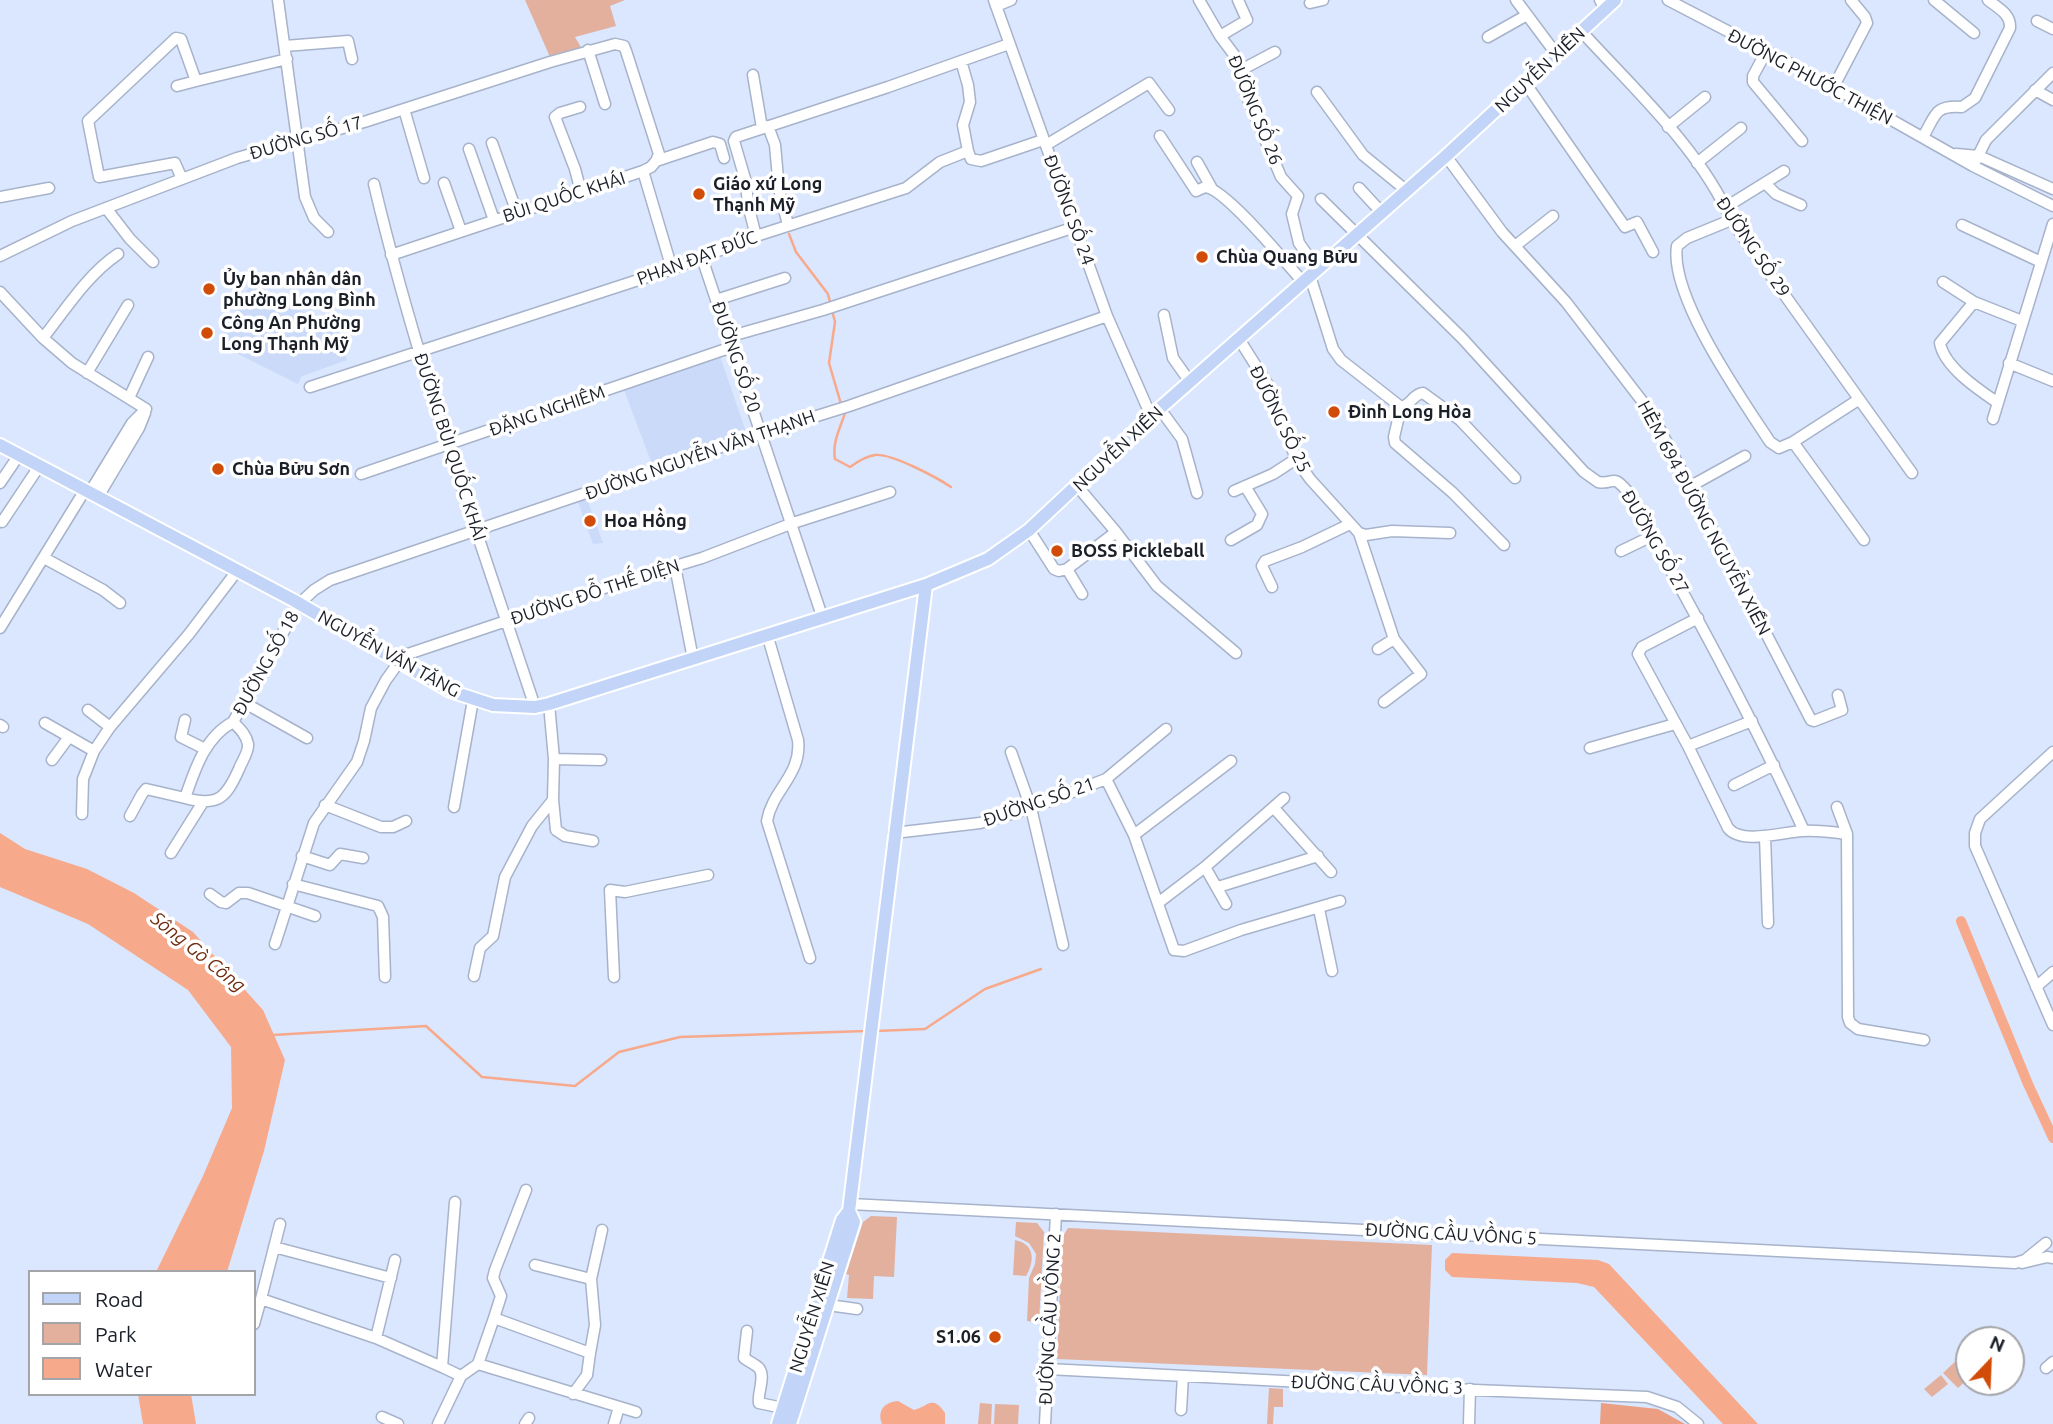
<!DOCTYPE html>
<meta charset="utf-8">
<style>
body{margin:0}
#map{position:relative;width:2053px;height:1424px;overflow:hidden;background:#dae7fe;font-family:Ubuntu,sans-serif}
canvas{display:block}
.legend{position:absolute;left:28px;top:1270px;width:228px;height:126px;box-sizing:border-box;background:#fff;border:2px solid #a4a5a9;margin:0;padding:9px 12px;list-style:none;font-size:21px;color:#1b1f28}
.legend li{display:flex;align-items:center;gap:14px;height:35px}
.legend b{width:35px;border:2px solid #a4a5a9}
.north{position:absolute;left:1955px;top:1326px;width:70px;height:70px;box-sizing:border-box;background:#fff;border:2px solid #a4a5a9;border-radius:50%;rotate:23deg;font-size:19px;font-weight:700;line-height:28px;text-align:center;color:#1b1f28}
.north::after{content:'';display:block;margin:auto;width:24px;height:32px;background:#d14c08;clip-path:polygon(50% 0,100% 100%,50% 72%,0 100%)}
</style>
<div id="map">
<canvas width="2053" height="1424"></canvas>
<ul class="legend">
<li><b style="height:9px;background:#c2d5f8"></b>Road</li>
<li><b style="height:19px;background:#e3b09e"></b>Park</li>
<li><b style="height:19px;background:#f7a98c"></b>Water</li>
</ul>
<div class="north">N</div>
</div>
<script>
const ctx = document.querySelector('canvas').getContext('2d');
ctx.lineJoin = 'round';
function fillPath(path, color) { ctx.fillStyle = color; ctx.fill(path, 'evenodd'); }
function stroke(path, color, width, dash) { ctx.strokeStyle = color; ctx.lineWidth = width; ctx.lineCap = dash ? 'butt' : 'round'; ctx.setLineDash(dash || []); ctx.stroke(path); }
function label(font, color, halo, rows, align = 'center') {
  ctx.font = font + ' Ubuntu,sans-serif'; ctx.lineWidth = 7; ctx.setLineDash([]); ctx.textBaseline = 'middle'; ctx.strokeStyle = halo; ctx.fillStyle = color; for (const [text, x, y, turn = 0] of rows) {
    ctx.save(); ctx.translate(x, y); ctx.rotate((+turn || 0) * Math.PI / 180); ctx.textAlign = isNaN(turn) ? turn : align; if (halo) ctx.strokeText(text, 0, 0); ctx.fillText(text, 0, 0); ctx.restore();
  }
}
const built = new Path2D(`
 M250 285 337 329 347 360 302 376 298 384 218 344Z
 M720 356 747 435 653 467 623 387Z
 M586 496 603 543 593 544 577 499Z`);
const green = new Path2D(`
 M525 0H625L610 6 616 26 575 37 582 49 550 57Z
 M871 1216 897 1217 894 1277 874 1276 873 1299 847 1298 849 1275 846 1274 863 1222Z
 M1016 1222 1037 1223 1044 1232 1039 1322 1027 1321 1029 1278 1035 1264 1036 1254 1029 1243 1015 1236Z
 M1068 1228 1432 1245 1427 1375 1057 1359 1062 1238Z
 M1015 1240C1035 1244 1035 1261 1026 1276L1013 1275Z
 M1962 1355 1969 1363V1378L1958 1388 1943 1373Z
 M1941 1375 1948 1384 1932 1397 1924 1389Z
 M1269 1388 1283 1389V1407H1274L1273 1424H1267Z
 M980 1403 992 1404 991 1424H978Z
 M995 1404 1019 1405 1018 1424H994Z`);
const forest = new Path2D(`
 M1601 1403 1658 1409 1685 1424H1600Z`);
const water = new Path2D(`
 M0 833 25 849 87 869 134 893 193 932 263 1010 285 1060 264 1151 227 1272H156L203 1176 232 1108 231 1047 188 990 88 924 0 887Z
 M1452 1253 1598 1260 1609 1264 1758 1424H1723L1594 1287 1577 1283 1452 1277 1445 1270V1260Z
 M138 1394H191L196 1424H143Z
 M898 1401 914 1410C928 1407 932 1394 945 1413V1424H882C877 1411 884 1402 898 1401Z`);
const stream = new Path2D(`
 M789 234 796 252 828 294 835 322 829 363 841 404
 M844 410 845 413C840 429 832 442 835 459L850 467C857 462 866 456 875 455 891 453 936 477 951 487
 M876 1031 925 1029 985 989 1041 969
 M273 1035 426 1026 482 1077 575 1086 619 1052 680 1037 866 1031`);
const canal = new Path2D(`
 M1961 921 2028 1084 2053 1138`);
const minor = new Path2D(`
 M278 0 305 197 314 218 328 232
 M994 0 1107 316 1151 416
 M1199 0 1220 36
 M1238 0 1247 20 1220 36 1235 56 1247 97 1281 177 1298 196 1292 214 1299 243 1318 270
 M1516 0 1557 55
 M1600 0 1605 9
 M1668 0 1812 75 1973 166 2053 206
 M1934 0 1974 33
 M1310 3 1323 0
 M996 6 1011 0
 M2037 21 2053 29
 M1582 32C1633 88 1701 150 1731 220L1912 473
 M1488 37 1527 15
 M285 46 348 41 352 59
 M588 50 605 104
 M1766 52 1753 76V82L1802 141
 M961 61 968 85 970 102 963 125 968 151 971 159 981 161 1043 140
 M1241 70 1275 52
 M753 75 762 128
 M1526 84 1625 227 1637 222 1653 252
 M177 86 196 81
 M1833 88 1867 23 1865 17 1851 0
 M2035 90 2053 100
 M1317 92 1363 155 1407 191
 M580 107 560 113 555 117 575 169 581 192
 M404 109 424 178
 M768 126 775 145 779 189 788 225
 M1668 127 1705 97
 M1160 136 1196 191 1205 187C1225 188 1287 264 1303 282
 M1923 137C1936 115 1934 105 1962 107L1975 98 2010 28C2011 14 1998 8 1988 0
 M492 143 517 213
 M1046 145 1149 83 1169 110
 M469 149 494 220
 M1956 154 1979 156 2053 189
 M1446 156 1502 232 1566 302 1652 414 1811 720 1814 721 1842 710 1838 695
 M1197 162 1211 187
 M1697 163 1741 128
 M1973 166 1986 140 2053 73
 M643 171 672 269
 M182 179 175 163 99 177 88 121 176 38 181 39 196 81 287 59
 M444 183 461 231
 M1765 183 1776 194 1801 205
 M374 184C416 362 478 534 535 707
 M1359 188 1382 213
 M0 197 49 188
 M1321 199 1462 338 1584 472 1598 482C1614 485 1612 473 1627 491 1689 603 1751 714 1804 831
 M1726 207 1784 171
 M106 208 130 239 153 262
 M1731 220 1687 238 1677 246C1669 296 1742 399 1770 442L1779 448 1793 442 1858 400
 M1962 225 2041 262
 M756 236 748 205 746 182 734 141 736 137 888 87 1009 44
 M1515 246 1553 216
 M391 255 643 171 651 167 656 161 713 142 720 144 724 158
 M0 256 72 221 237 158 364 122 550 62 615 44 624 46 626 51 659 154 656 161
 M702 258 822 616
 M1310 276 1333 349 1341 360 1401 407C1411 405 1413 394 1423 393L1460 420 1515 478
 M1943 282 1974 302
 M0 292 43 338 72 363 146 409
 M716 300 785 278
 M1164 315 1173 358 1190 382
 M728 337 823 310 1075 227
 M43 338C66 309 87 275 118 254
 M1239 339 1268 385 1296 459 1310 479 1359 533 1394 639 1421 674 1384 702
 M2009 363 2053 381
 M87 373 128 305
 M310 387 672 269 756 236 906 188 940 162 968 151
 M129 398 148 357
 M1998 403C1979 390 1944 367 1940 343L1974 302 2022 321
 M1401 407 1394 437 1395 443 1453 493 1504 545
 M1160 409 1182 439 1197 493
 M1993 419 2053 224
 M1793 442 1864 540
 M361 474 732 347
 M0 483 19 455
 M1078 487 1116 532 1157 586 1236 653
 M1689 487 1745 456
 M1234 491 1273 474 1296 459
 M90 492 132 423 146 409
 M98 497 139 428 145 413
 M2 522 40 465
 M1029 530 1054 569 1059 571 1067 569
 M1359 533 1366 535 1392 531 1450 533
 M1231 540 1257 525 1262 514 1245 486
 M1621 551 1652 536
 M44 558 103 590 120 603
 M675 566 693 659
 M1272 587 1262 566 1265 561 1302 547 1350 524
 M1082 594 1067 569 1116 532
 M1698 618 1642 647 1638 654 1688 746 1728 828C1741 845 1783 832 1802 831 1817 830 1832 832 1847 834L1848 1017 1850 1023 1858 1029 1924 1040
 M0 628 85 490
 M767 634 798 740C802 775 772 790 767 821L810 958
 M1378 649 1394 639
 M243 702 307 738
 M549 704 554 759 553 800 556 830 565 836 593 841
 M88 710 110 727
 M185 720 181 737 205 749
 M233 722C205 737 195 769 185 798 218 807 226 798 239 769 242 761 249 752 248 744 246 734 239 728 233 722L299 604 314 590 330 580 762 433 849 406 1107 316
 M45 723 94 751
 M0 725 3 727
 M1688 746 1752 721
 M1590 748 1675 724
 M1011 752 1031 808 1063 945
 M2053 752 1980 819 1975 833V846L2053 1025
 M554 759 601 760
 M52 760 69 737
 M1106 779 1134 835 1174 950 1184 951 1241 930 1340 901
 M1734 785 1774 765
 M325 805 381 827H393L406 821
 M454 807 473 700
 M1837 807 1847 834
 M1274 808 1331 872
 M82 814 83 779 94 751 110 727 189 634 237 571
 M130 816 142 794 146 789 185 798
 M894 833 980 823 1031 808 1106 779 1166 729
 M1134 835 1231 761
 M1765 836 1768 923
 M171 853 203 802
 M302 856 330 865 340 854 363 858
 M1205 867 1226 904
 M293 884 378 906 383 917 385 977
 M1218 887 1318 856
 M210 894 221 902 226 903 239 893H248L315 916
 M1158 903 1205 867 1284 798
 M1319 909 1332 971
 M275 944 314 823 357 762 364 741 371 708 386 680 399 662 408 654 616 584 702 558 793 523 890 492
 M474 976 480 948 493 936 505 877 532 826 553 800
 M614 977 610 890 625 892 708 875
 M2036 987 2053 972
 M455 1202 442 1367 461 1376
 M850 1204 2015 1263 2025 1260 2046 1243
 M274 1247 391 1278
 M2022 1263 2047 1257 2053 1258
 M535 1265 591 1279
 M261 1299 280 1224
 M828 1305 857 1309
 M494 1318 501 1296 493 1278 495 1270 526 1190
 M254 1324 261 1299 376 1338 442 1367
 M747 1331 744 1358C748 1361 755 1364 759 1368 766 1377 757 1393 759 1403L783 1408
 M376 1338 395 1260
 M478 1364 494 1318 590 1353 595 1325 591 1279 602 1230
 M2046 1368 2053 1362
 M1048 1369 1401 1387 1647 1397 1677 1407 1698 1424
 M573 1394 587 1375 590 1353
 M1181 1410 1183 1376
 M382 1417 398 1424
 M438 1424 461 1376 478 1364 636 1412
 M525 1424 529 1418
 M614 1424 619 1407
 M1045 1424 1056 1214
 M1469 1424 1470 1389`);
const major = new Path2D(`
 M0 445 293 600 450 691 493 705 535 707 549 704 926 585 988 559 1029 530 1151 416 1446 156 1615 0
 M778 1424 842 1220 849 1211
 M790 1424 854 1222 849 1211 926 585`);
const markers = [
 [699,194,7,"#d14c08"],
 [1202,257,7,"#d14c08"],
 [209,289,7,"#d14c08"],
 [207,333,7,"#d14c08"],
 [1334,412,7,"#d14c08"],
 [218,469,7,"#d14c08"],
 [590,521,7,"#d14c08"],
 [1057,551,7,"#d14c08"],
 [995,1337,7,"#d14c08"]
];
const streetNames = [
 ["NGUYỄN XIỂN",1540,70,-43],
 ["ĐƯỜNG PHƯỚC THIỆN",1810,77,28],
 ["ĐƯỜNG SỐ 26",1255,110,68],
 ["ĐƯỜNG SỐ 17",306,138,-16],
 ["BÙI QUỐC KHÁI",564,197,-18],
 ["ĐƯỜNG SỐ 24",1069,210,70],
 ["ĐƯỜNG SỐ 29",1753,247,56],
 ["PHAN ĐẠT ĐỨC",697,258,-20],
 ["ĐƯỜNG SỐ 20",736,357,71],
 ["ĐẶNG NGHIÊM",547,411,-19],
 ["ĐƯỜNG SỐ 25",1280,419,64],
 ["ĐƯỜNG BÙI QUỐC KHÁI",450,447,72],
 ["NGUYỄN XIỂN",1118,449,-43],
 ["ĐƯỜNG NGUYỄN VĂN THẠNH",700,455,-19],
 ["HẺM 694 ĐƯỜNG NGUYỄN XIỂN",1704,518,62],
 ["ĐƯỜNG SỐ 27",1655,542,60],
 ["ĐƯỜNG ĐỖ THẾ DIỆN",595,592,-18],
 ["NGUYỄN VĂN TĂNG",389,654,29],
 ["ĐƯỜNG SỐ 18",266,663,-61],
 ["ĐƯỜNG SỐ 21",1039,802,-19],
 ["ĐƯỜNG CẦU VỒNG 5",1451,1234,3],
 ["NGUYỄN XIỂN",812,1317,-73],
 ["ĐƯỜNG CẦU VỒNG 2",1050,1319,-87],
 ["ĐƯỜNG CẦU VỒNG 3",1377,1385,2]
];
const poiNames = [
 ["Giáo xứ Long",713,184],
 ["Thạnh Mỹ",713,205],
 ["Chùa Quang Bửu",1216,257],
 ["Ủy ban nhân dân",223,279],
 ["phường Long Bình",223,300],
 ["Công An Phường",221,323],
 ["Long Thạnh Mỹ",221,344],
 ["Đình Long Hòa",1348,412],
 ["Chùa Bửu Sơn",232,469],
 ["Hoa Hồng",604,521],
 ["BOSS Pickleball",1071,551],
 ["S1.06",981,1337,"right"]
];
const waterNames = [
 ["Sông Gò Công",198,952,39]
];
fillPath(built, '#cadaf8');
fillPath(green, '#e3b09e');
fillPath(forest, '#eb9e82');
fillPath(water, '#f7a98c');
stroke(stream, '#f7a98c', 2.5);
stroke(canal, '#f7a98c', 10);
stroke(minor, '#a7b3ca', 13);
stroke(major, '#fff', 16);
stroke(minor, '#fff', 10);
stroke(major, '#c2d5f8', 12);
for (const [x, y, r, color] of markers) { const dot = new Path2D(); dot.arc(x, y, r, 0, 2 * Math.PI); ctx.fillStyle = color; ctx.fill(dot); stroke(dot, '#fff', 2.5); }
label('18px', '#1b1f28', '#fff', streetNames);
label('bold 18px', '#1b1f28', '#fff', poiNames, 'left');
label('italic 19px', '#702b0f', '#fff', waterNames);
</script>
